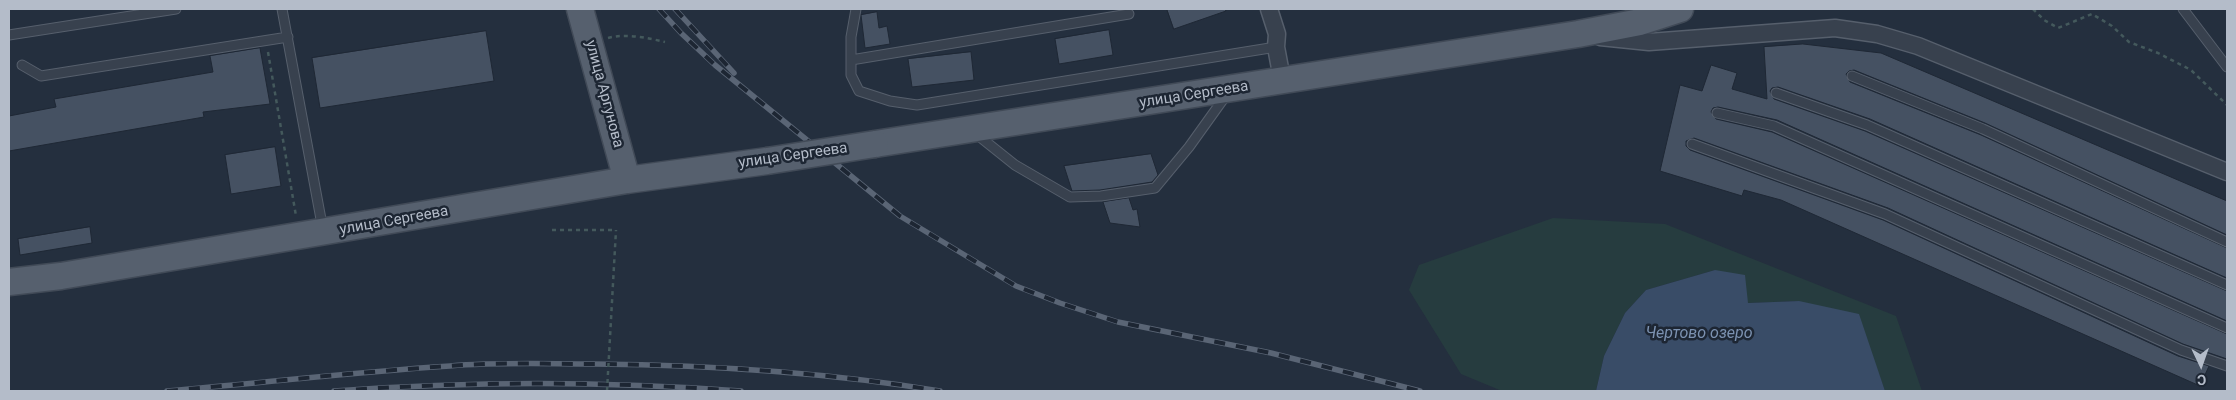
<!DOCTYPE html>
<meta charset="utf-8">
<style>
body{margin:0}
#map{position:relative;width:2236px;height:400px;overflow:hidden;background:#242f3e;font-family:Roboto,sans-serif}
canvas{display:block}
.frame{position:absolute;inset:0;border:10px solid #b4bcc9;pointer-events:none}
.north{position:absolute;left:2176px;top:340px;width:50px;height:50px;-webkit-text-stroke:4px #1d2633;paint-order:stroke;rotate:177deg;font-size:14px;font-weight:700;line-height:20px;text-align:center;color:#b4bcc9}
.north::after{content:'';display:block;margin:auto;width:18px;height:22px;background:#b4bcc9;clip-path:polygon(50% 0,100% 100%,50% 72%,0 100%)}
</style>
<div id="map">
<canvas width="2236" height="400"></canvas>
<div class="frame"></div>
<div class="north">С</div>
</div>
<script>
const ctx = document.querySelector('canvas').getContext('2d');
ctx.lineJoin = 'round';
function fillPath(path, color) { ctx.fillStyle = color; ctx.fill(path, 'evenodd'); }
function stroke(path, color, width, dash) { ctx.strokeStyle = color; ctx.lineWidth = width; ctx.lineCap = dash ? 'butt' : 'round'; ctx.setLineDash(dash || []); ctx.stroke(path); }
function label(font, color, halo, rows, align = 'center') {
  ctx.font = font + ' Roboto,sans-serif'; ctx.lineWidth = 5; ctx.setLineDash([]); ctx.textBaseline = 'middle'; ctx.strokeStyle = halo; ctx.fillStyle = color; for (const [text, x, y, turn = 0] of rows) {
    ctx.save(); ctx.translate(x, y); ctx.rotate((+turn || 0) * Math.PI / 180); ctx.textAlign = isNaN(turn) ? turn : align; if (halo) ctx.strokeText(text, 0, 0); ctx.fillText(text, 0, 0); ctx.restore();
  }
}
const green = new Path2D(`
 M1553 218 1665 224 1896 316 1922 391H1885L1875 364 1799 301 1748 303 1715 270 1646 290 1625 313 1604 356 1596 391H1502L1461 374 1409 290 1419 265Z`);
const water = new Path2D(`
 M1715 270 1745 275 1748 303 1799 301 1859 314 1885 391H1596L1604 356 1625 313 1646 290Z`);
const building = new Path2D(`
 M1167 9H1225L1226 11 1174 29Z
 M877 12 879 28 887 26 890 44 865 48 861 15Z
 M1109 30 1113 55 1059 64 1055 39Z
 M486 31 494 81 320 108 312 58Z
 M1803 44 1881 53 2227 201V235L1985 123 1854 70 1849 71 1846 74 1850 82 1981 135 2227 248V278L1870 119 1778 87 1772 88 1770 91 1774 99 1865 131 2227 291V321L1777 120 1718 107 1713 108 1711 112 1716 119 1772 132 2227 334V359L2183 344 1888 208 1694 138 1686 141V146L1690 150 1883 220 2178 356 2209 366 2200 386 1781 200 1744 190 1742 196 1660 171 1680 85 1702 91 1711 65 1737 73 1732 89 1767 99 1764 47Z
 M260 48 270 104 203 112 204 117 9 151V116L56 107 54 99 213 72 210 56Z
 M971 52 974 80 912 87 908 59Z
 M275 147 281 186 231 194 225 155Z
 M1151 154 1158 175 1152 182 1100 190 1072 191 1064 166Z
 M1129 198 1133 210 1137 209 1140 227 1110 223 1103 202Z
 M90 227 92 243 20 255 18 239Z`);
const path = new Path2D(`
 M2033 9 2044 20 2058 28 2092 14 2112 26 2129 42 2158 53 2191 70 2227 105
 M608 38C626 33 648 38 665 42
 M268 52 296 216
 M552 230H616`);
const lane = new Path2D(`
 M282 9 323 230
 M2183 9 2227 67
 M1129 14 851 60V75L859 91 890 101 917 105 1276 47
 M9 35 176 9
 M851 60V37L856 9
 M22 65 41 76 288 37
 M1852 76 1983 129 2227 242
 M1776 93 1867 125 2227 285
 M1717 113 1774 126 2227 328
 M975 133 1015 165 1070 197 1101 196 1155 188 1189 147 1227 94
 M1692 144 1885 214 2181 350 2227 366`);
const street = new Path2D(`
 M1269 9 1277 34 1276 47 1282 79
 M1600 37 1649 42 1835 28 1877 34 1918 46 2227 172`);
const primary = new Path2D(`
 M580 9 627 180
 M875 144 1578 34 1640 22 1680 9
 M9 282 61 276 627 180 767 161`);
const rail = new Path2D(`
 M659 9 681 33 715 65 900 216 1016 286 1060 303 1118 322 1271 353 1420 391
 M675 9 734 73
 M167 391C261 383 355 372 450 366 498 362 546 364 594 364 710 365 825 372 940 391
 M334 391C470 381 606 381 741 391`);
const pathBridge = new Path2D(`
 M607 391 616 230`);
const primaryBridge = new Path2D(`
 M767 161 875 144`);
const streetNames = [
 ["улица Аргунова",604,94,75],
 ["улица Сергеева",1194,95,-9],
 ["улица Сергеева",793,156,-8],
 ["улица Сергеева",394,221,-10]
];
const waterNames = [
 ["Чертово озеро",1699,334]
];
fillPath(green, '#263c3f');
fillPath(water, '#394c67');
fillPath(building, '#455162');
stroke(building, '#1f2835', 1);
stroke(lane, '#565f6c', 11);
stroke(street, '#565f6c', 19);
stroke(primary, '#414a57', 29);
stroke(path, '#44595c', 2.5, [4, 4]);
stroke(lane, '#38414e', 9);
stroke(street, '#38414e', 16);
stroke(primary, '#56606e', 26);
stroke(rail, '#5a6575', 5.5);
stroke(rail, '#1d2633', 4, [11]);
stroke(primaryBridge, '#414a57', 29, []);
stroke(pathBridge, '#44595c', 2.5, [4, 4]);
stroke(primaryBridge, '#56606e', 26);
label('15px', '#b4bcc9', '#1d2633', streetNames);
label('italic 16px', '#7c92b1', '#1d2633', waterNames);
</script>
